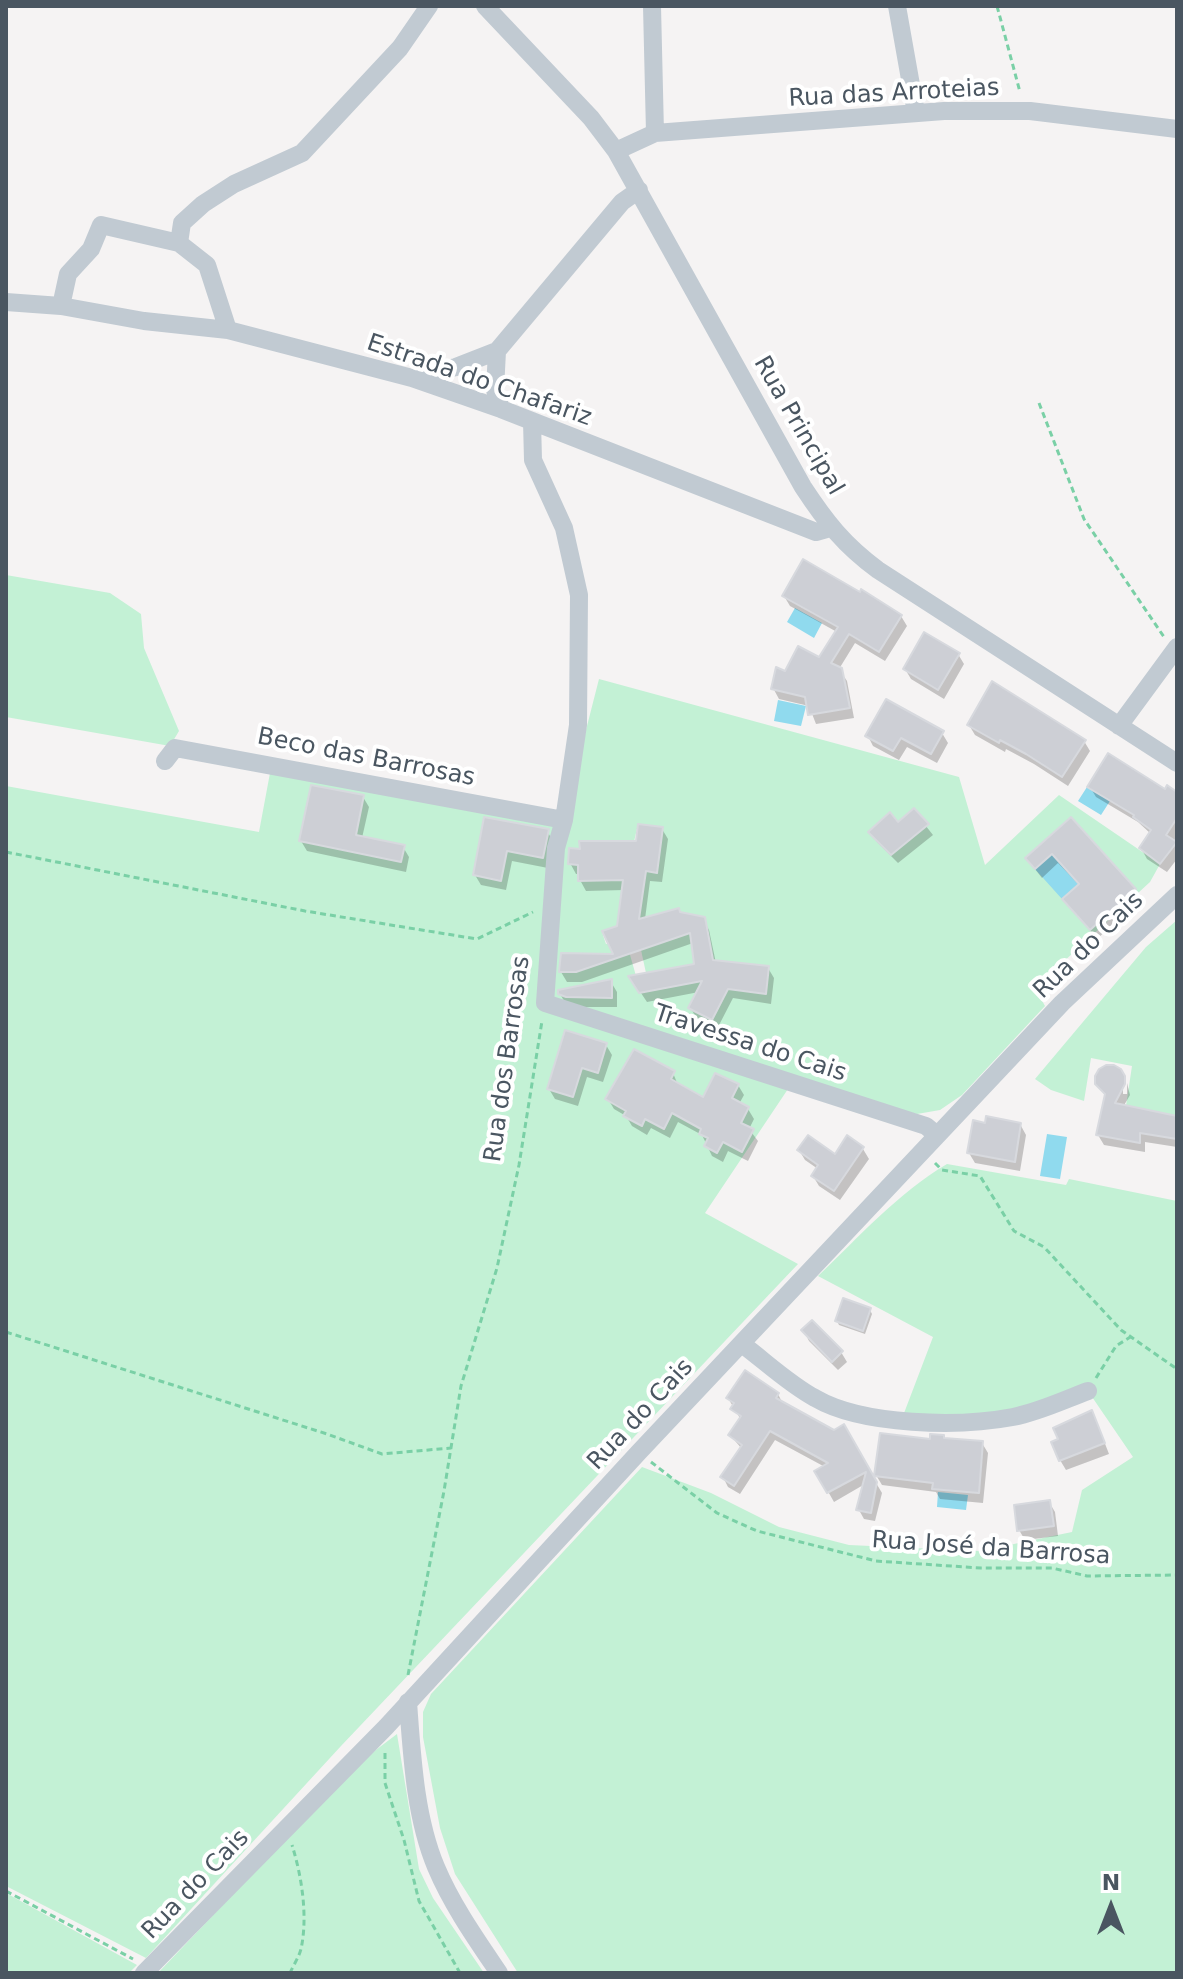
<!DOCTYPE html>
<meta charset="utf-8">
<style>
body{margin:0}
#map{position:relative;width:1183px;height:1979px;overflow:hidden;background:#f5f3f3;font-family:"DejaVu Sans",sans-serif}
canvas{display:block}
.frame{position:absolute;inset:0;border:8px solid #4a5661;pointer-events:none}
.north{position:absolute;left:1071px;top:1867px;width:80px;height:80px;-webkit-text-stroke:6px #fff;paint-order:stroke;rotate:0deg;font-size:22px;font-weight:700;line-height:32px;text-align:center;color:#4a5661}
.north::after{content:'';display:block;margin:auto;width:28px;height:36px;background:#4a5661;clip-path:polygon(50% 0,100% 100%,50% 72%,0 100%)}
</style>
<div id="map">
<canvas width="1183" height="1979"></canvas>
<div class="frame"></div>
<div class="north">N</div>
</div>
<script>
const ctx = document.querySelector('canvas').getContext('2d');
ctx.lineJoin = 'round';
function fillPath(path, color) { ctx.fillStyle = color; ctx.fill(path, 'evenodd'); }
function stroke(path, color, width, dash) { ctx.strokeStyle = color; ctx.lineWidth = width; ctx.lineCap = dash ? 'butt' : 'round'; ctx.setLineDash(dash || []); ctx.stroke(path); }
function label(font, color, halo, rows, align = 'center') {
  ctx.font = font + ' "DejaVu Sans",sans-serif'; ctx.lineWidth = 8; ctx.setLineDash([]); ctx.textBaseline = 'middle'; ctx.strokeStyle = halo; ctx.fillStyle = color; for (const [text, x, y, turn = 0] of rows) {
    ctx.save(); ctx.translate(x, y); ctx.rotate((+turn || 0) * Math.PI / 180); ctx.textAlign = isNaN(turn) ? turn : align; if (halo) ctx.strokeText(text, 0, 0); ctx.fillText(text, 0, 0); ctx.restore();
  }
}
const green = new Path2D(`
 M6 575 110 593 141 614 144 648 179 731 170 746 6 717Z
 M599 679 959 777 985 865 1059 795 1160 864 1150 882 1035 988 1045 1006 962 1095 940 1110 917 1114 792 1083 705 1213 798 1264 341 1746 146 1958 6 1886V786L259 832 270 773 563 820ZM638 824 663 827 657 873 628 869ZM679 908 683 935 641 950 646 973 636 976 625 937 606 944 602 932Z
 M1177 920V1116L1126 1106 1132 1066 1091 1058 1084 1101 1051 1090 1035 1079 1146 947Z
 M947 1164 1066 1185 1069 1179 1177 1201V1973H518L455 1874 440 1828 423 1737V1712L431 1694 642 1467 711 1493 779 1527 849 1545 980 1551 1072 1532 1082 1490 1133 1457 1088 1391 1044 1409 901 1421 933 1337 818 1276C859 1237 898 1193 947 1164Z
 M397 1734 419 1869 433 1898 484 1973H158L356 1765Z
 M6 1893 137 1965 129 1973H6Z`);
const water = new Path2D(`
 M795 608 822 623 814 638 787 622Z
 M778 700 806 706 801 726 774 721Z
 M1087 787 1110 801 1101 815 1078 801Z
 M1052 854 1079 884 1062 899 1035 869Z
 M1047 1134 1067 1137 1060 1179 1040 1176Z
 M938 1492 968 1495 966 1510 937 1507Z`);
const shadow = new Path2D(`
 M784 596 901 616 907 626 885 661 855 643 839 669 847 681 854 718 816 724 809 706 779 699 773 688 786 674 820 659 837 632 790 606Z
 M958 654 964 664 944 699 911 679 905 669Z
 M969 725 1084 741 1090 751 1068 786 1034 764 1006 749 1005 752 975 735Z
 M942 733 948 743 937 763 907 747 899 760 873 746 868 736Z
 M1090 787 1165 791 1177 794V837L1173 843 1177 847V859L1167 872 1147 859 1141 848 1151 834 1138 822 1096 797Z
 M363 797 369 807 362 838 403 847 409 857 406 872 307 851 301 841Z
 M914 811 933 835 898 863 877 842 871 832 897 824Z
 M1070 819 1135 890 1140 900 1097 939 1065 900 1080 886 1058 863 1042 878 1027 859Z
 M486 820 547 831 553 841 548 868 512 861 506 890 481 885 475 875Z
 M662 829 668 839 662 882 650 881 645 919 680 915 703 919 709 930 716 963 768 968 774 978 771 1004 733 998 717 1029 696 1018 691 1008 699 992 647 1002 637 987 696 966 693 943 582 982H567L561 972 616 956 624 890 586 891 580 880V874H576L570 863 637 843Z
 M611 982 617 992V1007H573L566 1004 560 994Z
 M606 1045 612 1055 603 1082 587 1077 578 1106 555 1099 549 1089Z
 M673 1073 678 1085 704 1100 738 1085 744 1095 739 1104 748 1109 754 1119 749 1129 758 1141 748 1161 728 1151 723 1162 712 1156 702 1135 678 1122 670 1138 651 1128 647 1135 632 1126 626 1116 614 1109 608 1099Z
 M1123 1077V1094H1127V1083L1130 1095 1123 1107 1177 1118V1147L1145 1142V1152L1104 1145 1098 1135 1107 1098 1097 1084Z
 M1020 1124 1026 1135 1020 1171 975 1163 969 1153Z
 M863 1149 869 1159 840 1200 819 1186 813 1176 818 1169 805 1160 799 1150 835 1156Z
 M870 1310 872 1314 865 1334 839 1325 837 1321Z
 M804 1331 841 1352 847 1362 838 1370 809 1341Z
 M778 1394 783 1404 834 1432 843 1427 882 1493 875 1521 864 1519 859 1510 865 1484 834 1502 817 1472 825 1467 775 1440 740 1494 728 1487 723 1477 742 1449 730 1435 741 1420 728 1398Z
 M1097 1423 1109 1454 1066 1470 1060 1460V1440Z
 M945 1440 982 1443 988 1453 983 1503 940 1499 936 1492 882 1485 876 1475 932 1441Z
 M1049 1502 1055 1512 1058 1536 1025 1540 1019 1530Z`);
const building = new Path2D(`
 M803 559 860 592 861 589 902 615 879 652 849 634 831 663 842 668 850 708 808 715 805 697 771 689 776 667 785 671 798 646 819 657 838 627 782 596Z
 M924 632 960 653 938 690 903 669Z
 M992 681 1086 740 1062 777 1026 754 1000 740 999 743 967 725Z
 M886 699 944 731 931 754 901 738 893 751 865 736Z
 M1108 753 1165 789 1167 785 1177 792V818L1166 835 1177 842 1160 864 1139 848 1151 830 1133 817 1134 815 1087 787Z
 M311 785 364 795 356 835 405 845 401 862 299 841Z
 M914 808 929 824 891 855 868 832 890 812 898 822Z
 M484 817 549 829 543 858 507 851 501 881 473 875Z
 M1071 817 1136 889 1090 930 1062 899 1079 884 1052 854 1035 869 1025 858Z
 M638 824 663 827 657 873 646 871 639 919 679 908 680 912 705 917 713 960 769 966 766 994 728 989 712 1020 688 1008 702 981 639 993 628 976 694 964 690 933 576 972H559L561 953 613 954 602 931 617 926 623 880 578 881V865L568 864 569 848 580 849 579 841H636Z
 M612 979V998L566 997 558 994V990Z
 M565 1030 607 1043 598 1073 582 1068 573 1097 547 1089Z
 M634 1049 675 1071 671 1079 703 1097 715 1073 739 1084 732 1098 749 1107 741 1123 754 1129 742 1152 723 1142 717 1153 704 1146 708 1138 699 1134 701 1129 672 1113 664 1129 645 1119 642 1126 623 1116 626 1111 605 1099Z
 M1106 1065H1114L1121 1069 1125 1076V1084L1115 1103 1177 1116V1139L1140 1133V1143L1096 1135 1105 1094 1095 1084V1076L1099 1069Z
 M986 1116 1021 1123 1015 1162 967 1153 973 1120 985 1123Z
 M808 1135 835 1154 847 1135 864 1147 834 1191 811 1176 818 1165 797 1150Z
 M843 1298 871 1308 863 1331 835 1321Z
 M812 1320 843 1351 832 1362 801 1330Z
 M745 1370 779 1393 776 1398 834 1430 844 1424 877 1482 871 1513 856 1510 866 1472 827 1493 814 1471 828 1463 770 1431 734 1486 720 1477 742 1445 728 1435 741 1416 730 1409 734 1403 726 1398Z
 M1092 1410 1105 1443 1059 1461 1051 1442 1058 1439 1053 1428Z
 M880 1433 930 1439V1434L944 1435V1438L983 1441 979 1493 932 1489 933 1483 874 1476Z
 M1050 1500 1054 1526 1017 1531 1014 1505Z`);
const path = new Path2D(`
 M997 6 1020 92
 M1039 403 1084 519 1164 637
 M6 852 305 911 477 939 533 912
 M935 1163 942 1170 980 1176 1014 1231 1044 1247 1121 1330 1177 1369
 M6 1332 327 1434 382 1454 451 1448
 M1096 1378 1116 1346 1132 1336
 M651 1462 717 1513 757 1531 876 1561 981 1568H1052L1087 1576 1177 1575
 M408 1675 444 1491 461 1386 497 1268 519 1165 542 1021
 M385 1753V1783L404 1840 419 1901 460 1973
 M6 1891 133 1959
 M290 1973C293 1966 299 1957 301 1949 308 1917 302 1877 292 1845`);
const minor = new Path2D(`
 M485 6 591 118 616 151 803 487C826 522 844 545 878 570L1177 763
 M652 6 655 133
 M897 6 916 113
 M616 151 655 133 944 111H1030L1177 129
 M179 243 182 223 203 204 234 184 302 153 400 48 429 6
 M6 302 61 306 144 321 228 330 412 378 501 409 816 532 830 528
 M61 306 68 274 91 249 101 225 179 243 207 265 228 330
 M497 351 495 390 501 409
 M415 377 456 367 497 351 622 202 639 190
 M532 421 533 460 564 528 579 595 578 725 564 820 556 848 545 1003 926 1126 937 1135
 M1119 726 1177 647
 M165 761 175 748 564 820
 M742 1344C766 1362 789 1384 815 1398 863 1426 960 1427 1013 1417 1039 1412 1064 1400 1088 1391
 M408 1702C412 1756 415 1817 436 1867 452 1905 476 1939 499 1973
 M144 1973 386 1727 639 1452 1062 1003 1177 895`);
const streetNames = [
 ["Rua das Arroteias",894,94,-3],
 ["Estrada do Chafariz",479,381,19],
 ["Rua Principal",798,426,60],
 ["Beco das Barrosas",366,758,11],
 ["Rua do Cais",1089,946,-44],
 ["Travessa do Cais",750,1044,18],
 ["Rua dos Barrosas",508,1059,-82],
 ["Rua do Cais",641,1415,-47],
 ["Rua José da Barrosa",991,1549,4],
 ["Rua do Cais",196,1885,-46]
];
fillPath(green, '#c3f1d5');
fillPath(water, '#90daee');
fillPath(shadow, '#0003');
fillPath(building, '#cdcfd5');
stroke(building, '#d7d9de', 2);
stroke(path, '#7ad0a6', 3, [6, 4]);
stroke(minor, '#c1cad2', 18);
label('24px', '#4a5661', '#fff', streetNames);
</script>
